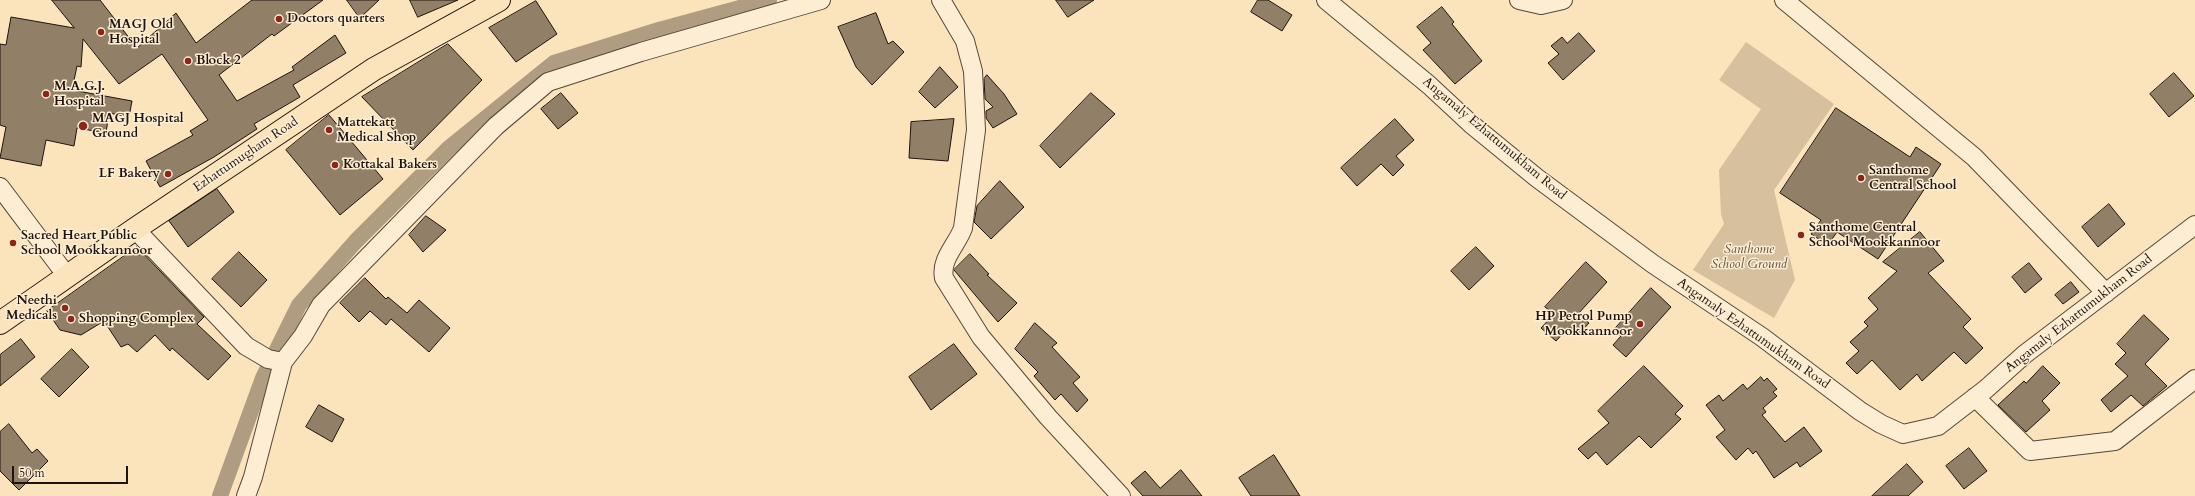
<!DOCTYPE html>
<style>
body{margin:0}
#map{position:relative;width:2195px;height:496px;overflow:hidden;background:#fbe3bc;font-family:Cardo,serif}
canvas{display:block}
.scale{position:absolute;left:12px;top:466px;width:116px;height:18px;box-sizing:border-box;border:2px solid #1f130d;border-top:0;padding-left:5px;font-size:12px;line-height:14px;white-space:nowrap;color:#1f130d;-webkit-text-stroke:3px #fcedd3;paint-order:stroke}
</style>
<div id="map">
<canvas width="2195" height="496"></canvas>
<div class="scale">50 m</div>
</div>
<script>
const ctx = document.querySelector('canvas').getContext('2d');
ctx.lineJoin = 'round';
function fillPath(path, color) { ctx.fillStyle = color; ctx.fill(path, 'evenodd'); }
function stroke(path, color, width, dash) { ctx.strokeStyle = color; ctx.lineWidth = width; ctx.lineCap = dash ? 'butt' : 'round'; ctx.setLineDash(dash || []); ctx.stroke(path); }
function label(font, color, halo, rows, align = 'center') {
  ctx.font = font + ' Cardo,serif'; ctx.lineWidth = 3; ctx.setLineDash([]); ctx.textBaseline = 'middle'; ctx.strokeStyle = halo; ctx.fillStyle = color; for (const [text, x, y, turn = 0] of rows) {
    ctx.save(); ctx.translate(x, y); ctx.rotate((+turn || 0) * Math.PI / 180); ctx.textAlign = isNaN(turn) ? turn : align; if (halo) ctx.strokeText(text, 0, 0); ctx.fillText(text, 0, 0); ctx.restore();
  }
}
const green = new Path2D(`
 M1746 42 1834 104 1774 190 1795 280 1774 318 1693 270 1724 224 1721 214 1719 170 1761 109 1719 80Z`);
const canal = new Path2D(`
 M220 496 263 378 299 305 356 241 449 148 554 63 659 30 769 0`);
const building = new Path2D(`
 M52 0H100L137 48 176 13 196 43 252 0H323L274 36 272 34 219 75 237 101 294 70 292 67 335 35 346 53 293 85 300 97 254 124 257 129 214 157 160 187 146 161 193 135 190 131 208 120 162 54 119 84 83 39 81 67 77 66 72 90 132 101 129 117 109 113 106 133 77 128 74 146 46 140 41 166 0 158 6 127 0 125V44L6 45 11 17 74 28Z
 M347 0H379L360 18Z
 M410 0H458L418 17Z
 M1056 0H1094L1068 17Z
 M1258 0H1268L1292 15 1282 31 1251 12Z
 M536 1 557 34 516 62 489 28Z
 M1442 7 1454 22 1452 24 1482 61 1455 84 1423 50 1431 43 1417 27Z
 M876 13 888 44 893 41 904 52 872 85 856 67 838 27Z
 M1579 33 1595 51 1563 80 1548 63 1559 54 1551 46 1562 37 1567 43Z
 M448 44 482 80 413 150 362 97Z
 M940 67 958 87 935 108 919 92Z
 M2174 73 2194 96 2169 117 2150 94Z
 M987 75 1004 94 1017 114 993 128 986 118V111L993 107 985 99 984 79Z
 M561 93 578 113 558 129 541 109Z
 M1091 93 1115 114 1060 168 1040 146Z
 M1836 108 1910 157 1916 147 1941 164 1878 259 1837 232 1828 245 1811 234 1821 220 1780 193Z
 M329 115 383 179 340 215 286 150Z
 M954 119 948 161 909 158 911 122Z
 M1395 119 1414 140 1396 156 1404 165 1393 176 1381 164 1357 186 1341 168Z
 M1000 181 1024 207 991 239 974 222 977 206Z
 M217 189 234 212 188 247 169 221Z
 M2109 204 2125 224 2098 247 2082 227Z
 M426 216 446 230 423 252 409 235Z
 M1920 232 1944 261 1928 273 1971 319 1963 327 1983 348 1966 364 1954 352 1922 381 1917 374 1900 390 1872 360 1857 374 1846 363 1859 351 1850 342 1868 326 1864 322 1878 309 1868 298 1897 271 1883 262Z
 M137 247 204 317 197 324 231 356 208 380 172 348 170 351 155 335 137 352 128 344 121 347 104 321 81 335 60 330 47 311Z
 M1476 247 1494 266 1469 290 1451 271Z
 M239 252 267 280 241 307 212 279Z
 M970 254 989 274 987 275 1017 303 998 322 954 270Z
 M1586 262 1607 282 1578 314 1589 323 1578 335 1569 327 1556 341 1541 328 1554 314 1545 307Z
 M2029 263 2042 279 2025 293 2012 277Z
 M365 278 386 299 388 297 407 313 419 300 450 328 429 352 391 319 386 325 370 311 359 322 340 303Z
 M2071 282 2079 292 2063 304 2055 295Z
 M1651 288 1671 307 1626 357 1613 345 1621 336 1614 330Z
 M2144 315 2169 339 2145 364 2167 386 2143 406 2131 395 2111 412 2101 400 2128 376 2115 364 2126 353 2117 344Z
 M1035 323 1057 343 1052 347 1080 377 1073 383 1088 400 1077 412 1061 394 1055 400 1034 376 1038 372 1015 349Z
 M21 339 35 357 0 386V355Z
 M954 344 977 374 931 410 909 377Z
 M72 349 89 367 59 397 41 379Z
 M1644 366 1683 406 1675 414 1681 419 1651 448 1639 436 1607 465 1596 452 1588 459 1578 449 1609 423 1598 411Z
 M2043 366 2060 383 2042 401 2050 410 2026 432 1998 405 2024 381 2026 383Z
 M1761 377 1764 381 1767 378 1777 389 1773 392 1777 396 1763 408 1766 412 1762 415 1785 442 1804 427 1822 451 1800 467 1797 462 1774 478 1756 451 1753 454 1748 448 1736 460 1716 437 1725 430 1706 405 1719 395 1723 401 1743 384 1747 389Z
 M319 405 344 419 332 442 306 427Z
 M9 424 32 453 37 449 48 461 19 490 0 471V432Z
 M1969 448 1987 471 1964 489 1946 466Z
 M1274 455 1300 496H1251L1239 478Z
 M1907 464 1923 482 1908 496H1872Z
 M1181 470 1202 496H1143L1131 483 1145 471 1160 488Z`);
const minor = new Path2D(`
 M941 0 965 41 973 71 976 130 963 228C957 245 940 259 944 278L981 337 1048 417 1121 496
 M1326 0 1429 85 1471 124 1537 178 1653 264 1762 337 1860 411 1881 424 1903 434 1938 426 1986 389 2025 354 2195 225
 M1519 0 1541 5 1563 0
 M1784 0 1974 157 2106 293
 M0 187 67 276
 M135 229 246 346 268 359 283 362 303 336 321 305 496 126 548 82 641 52 821 0
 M1975 397 2030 451 2115 441 2195 379
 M246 496 253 477 283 362`);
const major = new Path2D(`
 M0 323 135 229 374 69 499 0`);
const markers = [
 [279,19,4,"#8f2418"],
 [101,32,4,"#8f2418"],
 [188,61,4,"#8f2418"],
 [46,94,4,"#8f2418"],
 [83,126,5,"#8f2418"],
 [329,130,4,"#8f2418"],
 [335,165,4,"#8f2418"],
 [168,174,4,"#8f2418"],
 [1861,178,4,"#8f2418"],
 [1801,235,4,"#8f2418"],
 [13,243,4,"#8f2418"],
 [65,308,4,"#8f2418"],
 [71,319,4,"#8f2418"],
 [1640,324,4,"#8f2418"]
];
const poiNames = [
 ["Doctors quarters",287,19],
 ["MAGJ Old",109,25],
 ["Hospital",109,40],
 ["Block 2",196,61],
 ["M.A.G.J.",54,87],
 ["Hospital",54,102],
 ["MAGJ Hospital",92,119],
 ["Ground",92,134],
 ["Mattekatt",337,123],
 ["Medical Shop",337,138],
 ["Kottakal Bakers",343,165],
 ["Santhome",1869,171],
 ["Central School",1869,186],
 ["LF Bakery",160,174,"right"],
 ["Santhome Central",1809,228],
 ["School Mookkannoor",1809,243],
 ["Sacred Heart Public",21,236],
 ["School Mookkannoor",21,251],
 ["Neethi",57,301,"right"],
 ["Medicals",57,316,"right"],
 ["HP Petrol Pump",1632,317,"right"],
 ["Mookkannoor",1632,332,"right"],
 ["Shopping Complex",79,319]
];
const streetNames = [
 ["Angamaly Ezhattumukham Road",1494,139,40],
 ["Ezhattumugham Road",246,155,-34],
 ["Angamaly Ezhattumukham Road",2079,314,-38],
 ["Angamaly Ezhattumukham Road",1753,334,35]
];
const parkNames = [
 ["Santhome",1749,250],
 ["School Ground",1749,265]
];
fillPath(green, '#d6c09e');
stroke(canal, '#b09c80', 16);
fillPath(building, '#917f68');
stroke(building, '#1f130d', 1);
stroke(minor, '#564739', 20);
stroke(major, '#1f130d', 24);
stroke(minor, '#fcedd3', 18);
stroke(major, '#fbe3bc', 22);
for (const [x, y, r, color] of markers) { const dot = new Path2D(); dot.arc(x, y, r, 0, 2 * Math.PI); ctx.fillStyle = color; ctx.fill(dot); stroke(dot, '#fcedd3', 1.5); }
label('bold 13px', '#1f130d', '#fcedd3', poiNames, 'left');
label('13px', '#1f130d', '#fcedd3', streetNames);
label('italic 13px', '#5f5040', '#fcedd3', parkNames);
</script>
